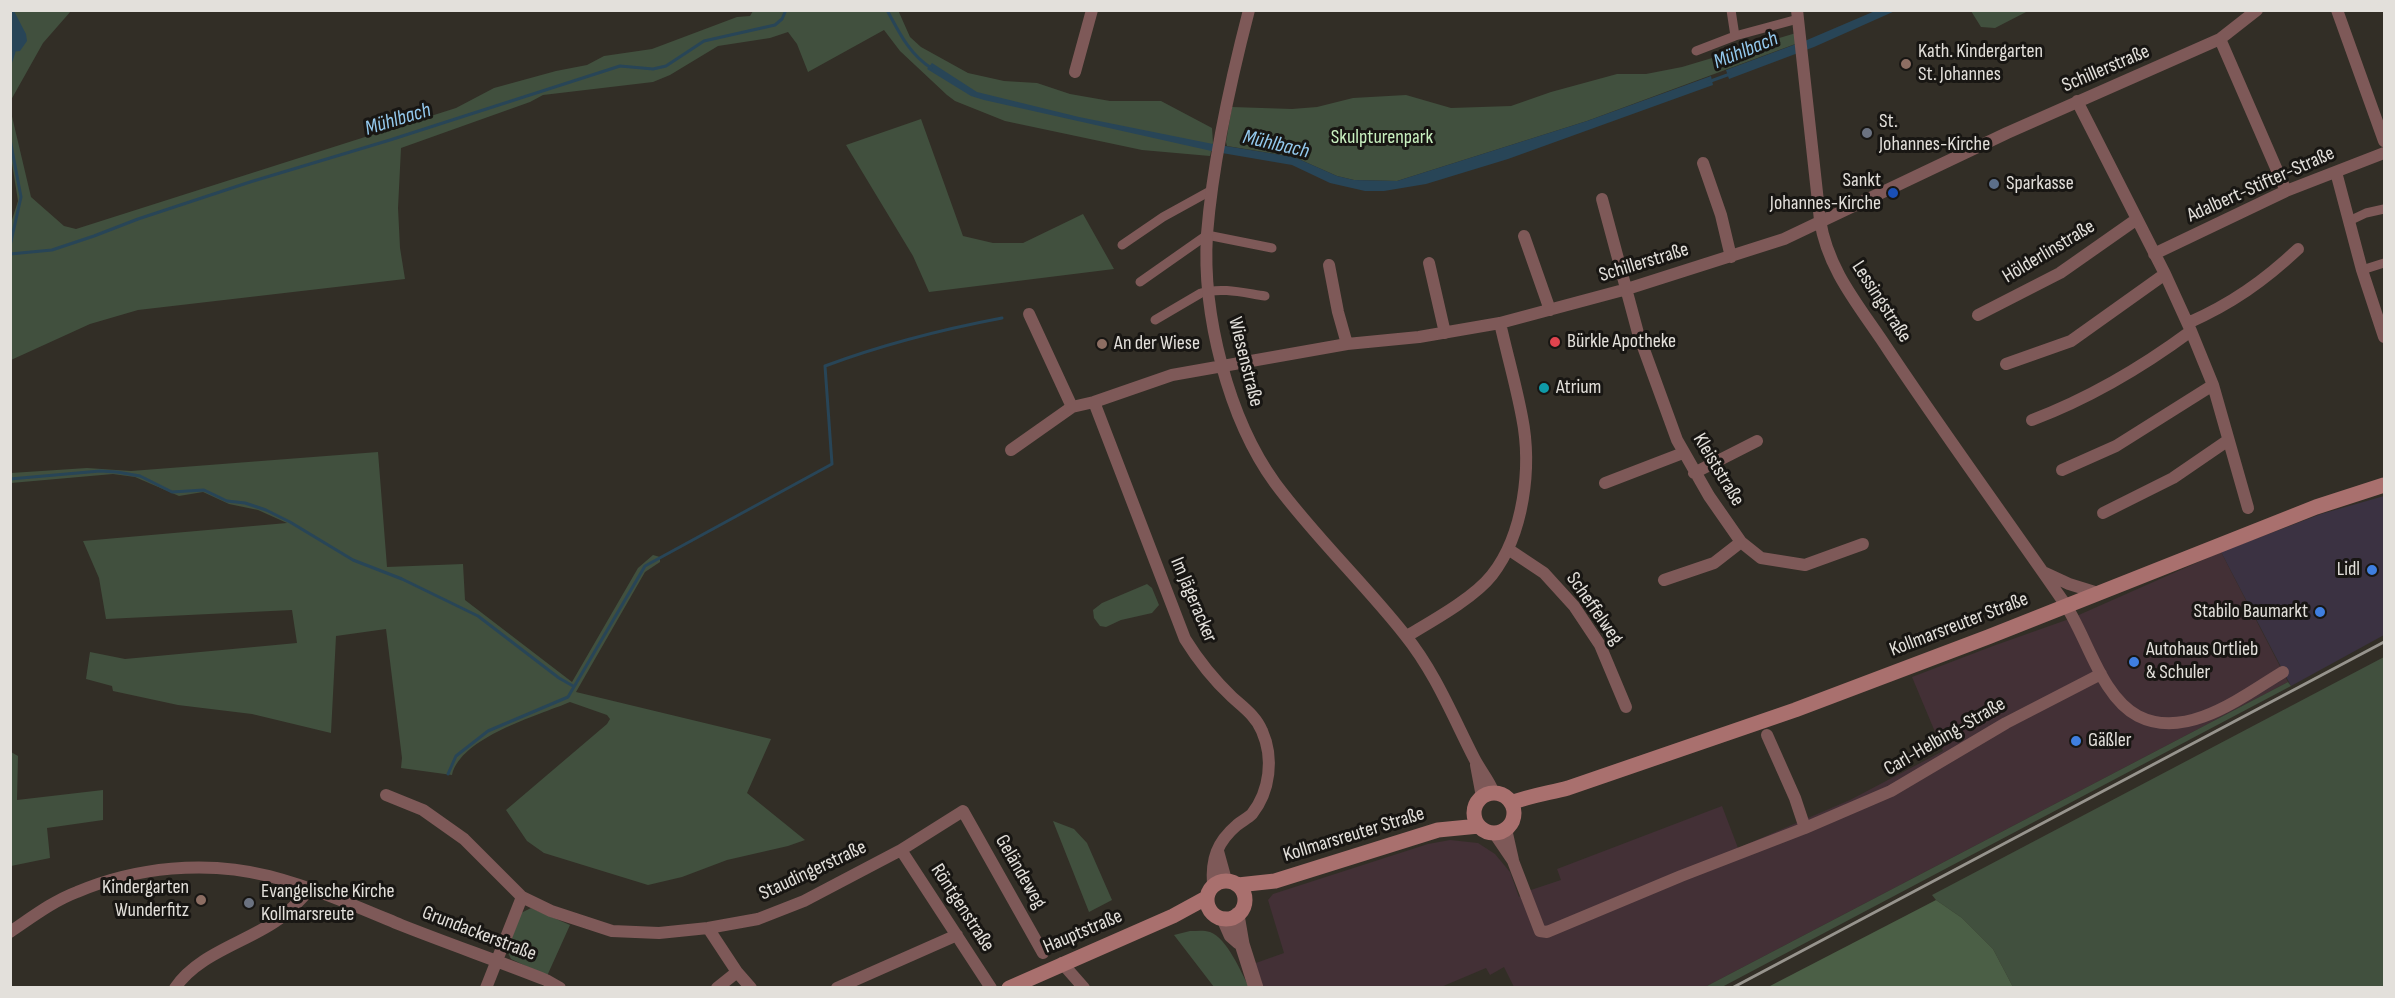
<!DOCTYPE html>
<meta charset="utf-8">
<style>
body{margin:0}
#map{position:relative;width:2395px;height:998px;overflow:hidden;background:#322e26;font-family:"Sofia Sans Condensed",sans-serif}
canvas{display:block}
.frame{position:absolute;inset:0;border:12px solid #e3e0db;pointer-events:none}
</style>
<div id="map">
<canvas width="2395" height="998"></canvas>
<div class="frame"></div>
</div>
<script>
const ctx = document.querySelector('canvas').getContext('2d');
ctx.lineJoin = 'round';
function fillPath(path, color) { ctx.fillStyle = color; ctx.fill(path, 'evenodd'); }
function stroke(path, color, width, dash) { ctx.strokeStyle = color; ctx.lineWidth = width; ctx.lineCap = dash ? 'butt' : 'round'; ctx.setLineDash(dash || []); ctx.stroke(path); }
function label(font, color, halo, rows, align = 'center') {
  ctx.font = font + ' "Sofia Sans Condensed",sans-serif'; ctx.lineWidth = 6; ctx.setLineDash([]); ctx.textBaseline = 'middle'; ctx.strokeStyle = halo; ctx.fillStyle = color; for (const [text, x, y, turn = 0] of rows) {
    ctx.save(); ctx.translate(x, y); ctx.rotate((+turn || 0) * Math.PI / 180); ctx.textAlign = isNaN(turn) ? turn : align; if (halo) ctx.strokeText(text, 0, 0); ctx.fillText(text, 0, 0); ctx.restore();
  }
}
const commercial = new Path2D(`
 M2384 496V635L2291 686 2221 552 2321 514Z`);
const industrial = new Path2D(`
 M2221 552 2288 682 1705 987H1514L1504 967 1490 975 1486 968 1441 987H1262L1253 964 1284 953 1268 900 1273 894 1428 844 1450 840 1478 843 1495 854 1510 872 1519 897 1525 892 1561 880 1557 869 1722 806 1738 848 1850 800 1943 751 1912 677 1993 646 2072 618Z`);
const green = new Path2D(`
 M898 10 910 37 921 47 968 73 1004 81 1037 83 1070 94 1110 101H1161L1212 128 1213 143 1210 156 1142 150 1005 121 955 101 947 95 900 51 884 30 808 72 797 44 788 32 770 38 718 46 670 75 653 82 543 95 530 102 401 148 398 208 400 248 405 279 138 310 90 324 11 360 10 226 18 201 11 157 10 108 31 197 64 226 76 229 456 108 494 88 556 71 587 65 604 56 652 49 737 17 750 16 753 11Z
 M11 11H71L43 43 11 100Z
 M1971 11H2028L1995 28 1981 27Z
 M1796 33 1798 43 1587 121 1397 181 1354 180 1337 176 1294 157 1227 146 1226 142 1232 107 1292 109 1317 107 1353 98 1406 95 1451 108 1511 106 1551 92 1617 74H1646L1682 67Z
 M921 119 963 236 993 243H1023L1083 214 1114 269 929 292 913 256 846 145Z
 M378 452 387 567 463 564 465 600 572 682 638 568 653 555 660 557V562L645 572 576 692 771 739 747 793 805 840 788 846 727 860 682 877 648 885 544 853 527 841 506 810 607 724 610 719 607 715 570 702C537 716 461 737 452 775L401 768 402 758 386 629 336 636 331 733 252 714 178 705 113 691 112 686 86 679 90 652 125 659 297 643 292 610 106 619 99 578 83 541 287 523 258 510 229 504 203 492 179 496 135 477 113 474 11 483V473L87 468 131 471Z
 M1147 584 1152 588 1159 605 1152 613 1121 620 1106 627 1100 626 1094 618 1093 610 1102 603Z
 M2384 657V987H2013L1993 949 1962 918 1936 900 1932 895Z
 M2288 682 2291 686 1722 987H1705Z
 M11 752 18 756 17 800 103 790V820L47 828 50 858 11 866Z
 M1053 821 1074 829 1087 843 1112 900 1089 912Z
 M531 908 570 925 547 976 511 959 507 951 521 913Z
 M1190 931C1197 931 1204 930 1210 932 1227 938 1241 972 1249 987H1214L1174 935Z`);
const forest = new Path2D(`
 M1936 900 1962 918 1993 949 2013 987H1768Z`);
const water = new Path2D(`
 M10 11H14L26 34 27 41 20 51 11 52Z
 M1875 11H1895L1814 47 1729 79 1726 70 1807 40Z
 M932 63 977 92 1079 117 1213 144 1294 157 1337 176 1354 180 1397 181 1587 121 1711 76 1713 85 1508 159 1426 184 1384 191H1365L1330 183 1292 165 1216 152 984 100 971 96 927 69Z`);
const stream = new Path2D(`
 M887 10C899 32 909 54 931 68
 M10 64 14 52
 M1708 82 1730 74
 M10 139 21 197 10 246
 M10 254 52 250 94 236 138 219 250 182 390 140 620 66 653 69 666 66 704 41 775 25 782 19 786 10
 M10 479 100 471 117 472 140 476 172 492 204 490 227 501 245 503 266 510 290 522 353 560 402 579 478 616 559 678 573 686
 M448 774 456 756 488 731 568 697 645 566 832 464 825 366C884 344 939 330 1002 318`);
const pedestrian = new Path2D(`
 M1731 10 1735 36 1798 19
 M1696 51 1735 36
 M2349 221 2366 213 2384 209
 M1122 245 1163 217 1212 190
 M2362 270 2384 263
 M1140 282 1207 235 1272 248
 M1155 320 1201 293C1222 287 1244 293 1265 296`);
const minor = new Path2D(`
 M1249 10C1230 83 1213 159 1207 234 1202 314 1228 418 1275 483 1315 537 1364 583 1405 635 1435 672 1453 717 1474 758 1480 770 1489 780 1494 793
 M1797 10 1820 220C1828 272 1862 309 1889 351 1945 435 2005 517 2063 601 2087 635 2100 696 2138 716 2187 741 2243 696 2283 672
 M2337 10 2384 141
 M2220 39 2286 191
 M1075 72 1092 10
 M2077 101 2165 274 2191 331 2213 385 2248 508
 M1703 163 1721 215 1731 257
 M2336 172 2362 270 2384 337
 M1602 199 1638 333 1677 440 1709 496 1741 542 1761 558 1805 565 1863 544
 M1524 236 1550 310
 M2154 254 2286 191 2384 153
 M1429 263 1445 333
 M1329 265 1338 312 1347 344
 M1029 314 1072 407
 M1978 315 2060 273 2137 219
 M2188 323C2231 304 2264 281 2298 249
 M2006 364 2071 341 2165 274
 M1094 402 1185 639C1198 660 1214 680 1232 697 1243 707 1256 716 1262 731 1274 758 1270 791 1252 814 1248 818 1242 821 1237 825 1217 842 1211 859 1213 885
 M2032 420C2090 398 2141 368 2191 331
 M1011 450 1072 407 1094 402 1172 375 1347 344 1419 337 1500 323 1627 289 1784 239 2007 133 2220 39 2257 10
 M2062 470 2116 446 2213 385
 M1694 473 1757 441
 M1605 483 1683 453
 M2103 513 2173 478 2227 441
 M1508 549 1544 573 1574 606 1600 645 1626 707
 M2043 572 2069 584 2098 593
 M1664 580 1714 563 1741 542
 M1407 636C1432 621 1474 598 1492 575 1524 534 1532 467 1522 417 1516 385 1507 354 1500 323
 M1767 735 1795 798 1805 828
 M1476 765 1482 797
 M386 795 423 810 464 839 522 897 551 911 612 931 659 933 708 928 758 919 804 901 901 850 963 811 1043 953
 M1506 829 1513 860
 M1494 833 1513 861 1540 931 1547 932 1681 876 1805 828 1891 791 2006 723 2101 674
 M901 850 991 988
 M1218 851 1226 880
 M708 928 737 972 751 988
 M10 932C31 918 53 901 77 892 136 867 206 860 269 876 315 888 358 907 401 925 449 944 498 961 546 980L560 988
 M1062 963 1084 988
 M175 988C198 954 244 943 276 921 290 912 300 900 311 888
 M486 988 522 897
 M717 988 737 972
 M837 988 957 935`);
const tertiary = new Path2D(`
 M1237 915 1242 944 1256 988
 M1224 919 1231 935 1239 942`);
const secondary = new Path2D(`
 M1474 813a20 20 0 1 1 40 0a20 20 0 1 1-40 0Z
 M1511 803C1529 796 1549 793 1568 788L1795 710 1988 637 2316 507 2384 485
 M1207 900a19 19 0 1 1 38 0a19 19 0 1 1-38 0Z
 M1238 885 1275 881 1438 830 1479 826
 M1009 988 1173 916 1206 898`);
const rail = new Path2D(`
 M1732 988 2384 642`);
const markers = [
 [1906,64,6,"#8d6e63"],
 [1867,133,6,"#6b7280"],
 [1994,184,6,"#5c6f8a"],
 [1893,193,6,"#1a4fb4"],
 [1555,342,6,"#e0444e"],
 [1102,344,6,"#8d6e63"],
 [1544,388,6,"#0f9aa8"],
 [2372,570,6,"#3f7fe0"],
 [2320,612,6,"#3f7fe0"],
 [2134,662,6,"#3f7fe0"],
 [2076,741,6,"#3f7fe0"],
 [201,900,6,"#8d6e63"],
 [249,903,6,"#6b7280"]
];
const poiNames = [
 ["Kath. Kindergarten",1918,52],
 ["St. Johannes",1918,75],
 ["St.",1879,122],
 ["Johannes-Kirche",1879,145],
 ["Sankt",1881,181,"right"],
 ["Johannes-Kirche",1881,204,"right"],
 ["Sparkasse",2006,184],
 ["Bürkle Apotheke",1567,342],
 ["An der Wiese",1114,344],
 ["Atrium",1556,388],
 ["Lidl",2360,570,"right"],
 ["Stabilo Baumarkt",2308,612,"right"],
 ["Autohaus Ortlieb",2146,650],
 ["& Schuler",2146,673],
 ["Gäßler",2088,741],
 ["Kindergarten",189,888,"right"],
 ["Wunderfitz",189,911,"right"],
 ["Evangelische Kirche",261,892],
 ["Kollmarsreute",261,915]
];
const streetNames = [
 ["Schillerstraße",2106,69,-23],
 ["Adalbert-Stifter-Straße",2261,185,-24],
 ["Hölderlinstraße",2049,252,-31],
 ["Schillerstraße",1644,263,-17],
 ["Lessingstraße",1881,302,57],
 ["Wiesenstraße",1245,362,76],
 ["Kleiststraße",1718,470,59],
 ["Im Jägeracker",1193,600,67],
 ["Scheffelweg",1594,609,55],
 ["Kollmarsreuter Straße",1959,625,-21],
 ["Carl-Helbing-Straße",1945,737,-30],
 ["Kollmarsreuter Straße",1354,835,-17],
 ["Staudingerstraße",813,871,-25],
 ["Geländeweg",1020,872,60],
 ["Röntgenstraße",962,908,57],
 ["Hauptstraße",1083,932,-23],
 ["Grundackerstraße",479,934,21]
];
const parkNames = [
 ["Skulpturenpark",1382,138]
];
const waterNames = [
 ["Mühlbach",1746,51,-22],
 ["Mühlbach",398,120,-17],
 ["Mühlbach",1276,145,13]
];
fillPath(commercial, '#3b3242');
fillPath(industrial, '#433036');
fillPath(green, '#41503e');
fillPath(forest, '#4b5f46');
fillPath(water, '#284557');
stroke(stream, '#284557', 3);
stroke(pedestrian, '#7e5958', 9);
stroke(minor, '#7e5958', 12);
stroke(tertiary, '#7e5958', 15);
stroke(secondary, '#a9706e', 15);
stroke(rail, '#97948d', 3);
for (const [x, y, r, color] of markers) { const dot = new Path2D(); dot.arc(x, y, r, 0, 2 * Math.PI); ctx.fillStyle = color; ctx.fill(dot); stroke(dot, '#181613', 2); }
label('20px', '#e3e0db', '#181613', poiNames, 'left');
label('20px', '#e3e0db', '#181613', streetNames);
label('20px', '#c9f1c0', '#181613', parkNames);
label('italic 21px', '#94caef', '#181613', waterNames);
</script>
